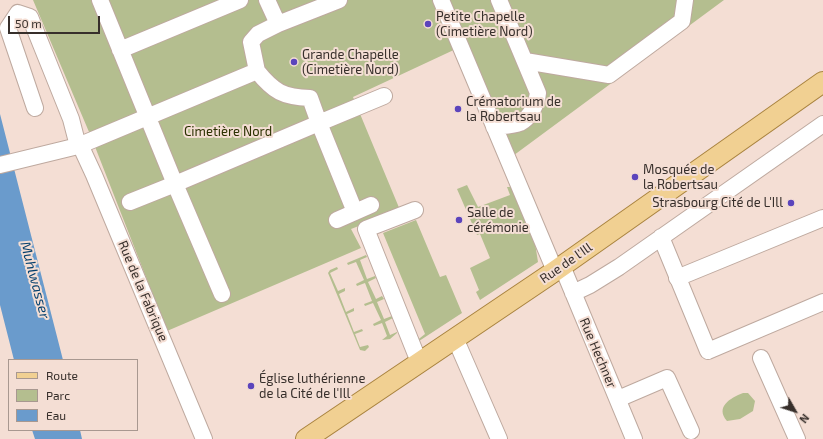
<!DOCTYPE html>
<meta charset="utf-8">
<style>
body{margin:0}
#map{position:relative;width:823px;height:439px;overflow:hidden;background:#f4ded4;font-family:"Exo 2",sans-serif}
canvas{display:block}
.legend{position:absolute;left:8px;top:359px;width:130px;height:72px;box-sizing:border-box;background:#f4ded4;border:1px solid #a89890;margin:0;padding:5px 7px;list-style:none;font-size:12px;color:#372f2b}
.legend li{display:flex;align-items:center;gap:8px;height:20px}
.legend b{width:20px;border:1px solid #a89890}
.north{position:absolute;left:775px;top:391px;width:40px;height:40px;-webkit-text-stroke:3px #f4ded4;paint-order:stroke;rotate:129deg;font-size:11px;font-weight:700;line-height:16px;text-align:center;color:#372f2b}
.north::after{content:'';display:block;margin:auto;width:14px;height:18px;background:#372f2b;clip-path:polygon(50% 0,100% 100%,50% 72%,0 100%)}
.scale{position:absolute;left:8px;top:16px;width:92px;height:18px;box-sizing:border-box;border:2px solid #372f2b;border-top:0;padding-left:5px;font-size:12px;line-height:14px;white-space:nowrap;color:#372f2b;-webkit-text-stroke:3px #f4ded4;paint-order:stroke}
</style>
<div id="map">
<canvas width="823" height="439"></canvas>
<ul class="legend">
<li><b style="height:5px;background:#f1d092"></b>Route</li>
<li><b style="height:11px;background:#b4be8f"></b>Parc</li>
<li><b style="height:11px;background:#6a9bcc"></b>Eau</li>
</ul>
<div class="north">N</div>
<div class="scale">50 m</div>
</div>
<script>
const ctx = document.querySelector('canvas').getContext('2d');
ctx.lineJoin = 'round';
function fillPath(path, color) { ctx.fillStyle = color; ctx.fill(path, 'evenodd'); }
function stroke(path, color, width, dash) { ctx.strokeStyle = color; ctx.lineWidth = width; ctx.lineCap = dash ? 'butt' : 'round'; ctx.setLineDash(dash || []); ctx.stroke(path); }
function label(font, color, halo, rows, align = 'center') {
  ctx.font = font + ' "Exo 2",sans-serif'; ctx.lineWidth = 4; ctx.setLineDash([]); ctx.textBaseline = 'middle'; ctx.strokeStyle = halo; ctx.fillStyle = color; for (const [text, x, y, turn = 0] of rows) {
    ctx.save(); ctx.translate(x, y); ctx.rotate((+turn || 0) * Math.PI / 180); ctx.textAlign = isNaN(turn) ? turn : align; if (halo) ctx.strokeText(text, 0, 0); ctx.fillText(text, 0, 0); ctx.restore();
  }
}
const green = new Path2D(`
 M33 0H724L506 161 458 48 353 97 400 210 351 229 361 248 167 331 92 139Z
 M467 185 478 207 510 195 507 187H512L535 243 538 262 480 300 476 292 479 290 470 268 490 258 480 234 477 235 457 189Z
 M416 220 440 277 446 275 462 313 416 343 415 342 425 334 383 233Z
 M366 255 367 257 360 260 367 279 375 276 376 278 368 282 376 299 382 296 384 299 377 302 384 319 392 316 393 318 385 322 390 335 397 332V333L390 339 382 340 387 336 382 323 374 326 373 324 381 320 373 303 365 306 364 304 372 301 365 283 357 286 356 284 364 280 356 262 348 265 347 263Z
 M337 267 338 269 330 273 338 291 345 288V291L339 294 346 312 354 308V311L347 314 354 332 362 329 363 331 355 334 360 347 368 345 369 347 365 351 360 350 328 273 330 270Z
 M743 393H748L755 401 753 411 740 419 727 421C715 407 730 398 743 393Z`);
const water = new Path2D(`
 M0 114 63 360H14L0 305Z
 M32 430H80L82 439H35Z`);
const minor = new Path2D(`
 M100 0 175 184 319 123 355 212
 M441 0 555 271
 M278 24 339 0
 M120 50 240 0
 M525 61 609 75 682 21 685 0
 M257 71 251 42 258 34 278 24 267 0
 M35 108 8 28 18 13 30 17 71 119 78 146
 M494 127C502 126 513 126 520 123 530 118 537 104 538 93L499 0
 M78 146 82 149 94 175 204 439
 M0 165 78 146 257 71C274 92 283 97 310 98L319 123 384 96
 M130 202 175 184 222 294
 M415 210 366 229 419 362
 M337 220 371 205
 M661 237 708 351 823 302
 M562 266 634 439
 M677 278 823 218
 M573 293 590 285 619 267 823 124
 M455 338 499 439
 M761 358 797 439
 M618 399 667 378 691 431`);
const major = new Path2D(`
 M306 439 555 271 823 82`);
const markers = [
 [428,24,4,"#5b44bc"],
 [294,62,4,"#5b44bc"],
 [458,109,4,"#5b44bc"],
 [635,177,4,"#5b44bc"],
 [791,203,4,"#5b44bc"],
 [459,220,4,"#5b44bc"],
 [251,386,4,"#5b44bc"]
];
const poiNames = [
 ["Petite Chapelle",436,17],
 ["(Cimetière Nord)",436,32],
 ["Grande Chapelle",302,55],
 ["(Cimetière Nord)",302,70],
 ["Crématorium de",466,102],
 ["la Robertsau",466,117],
 ["Mosquée de",643,170],
 ["la Robertsau",643,185],
 ["Strasbourg Cité de L'Ill",783,203,"right"],
 ["Salle de",467,213],
 ["cérémonie",467,228],
 ["Église luthérienne",259,379],
 ["de la Cité de l'Ill",259,394]
];
const parkNames = [
 ["Cimetière Nord",228,132]
];
const streetNames = [
 ["Rue de l'Ill",566,263,-35],
 ["Rue de la Fabrique",143,291,67],
 ["Rue Hechner",598,353,67]
];
const waterNames = [
 ["Muhlwasser",35,280,75]
];
fillPath(green, '#b4be8f');
fillPath(water, '#6a9bcc');
stroke(minor, '#bea99f', 18);
stroke(major, '#a9833f', 22);
stroke(minor, '#fff', 16);
stroke(major, '#f1d092', 20);
for (const [x, y, r, color] of markers) { const dot = new Path2D(); dot.arc(x, y, r, 0, 2 * Math.PI); ctx.fillStyle = color; ctx.fill(dot); stroke(dot, '#f4ded4', 1.5); }
label('13px', '#372f2b', '#f4ded4', poiNames, 'left');
label('13px', '#2a3100', '#f4ded4', parkNames);
label('13px', '#372f2b', '#f4ded4', streetNames);
label('italic 14px', '#043f6d', '#f4ded4', waterNames);
</script>
